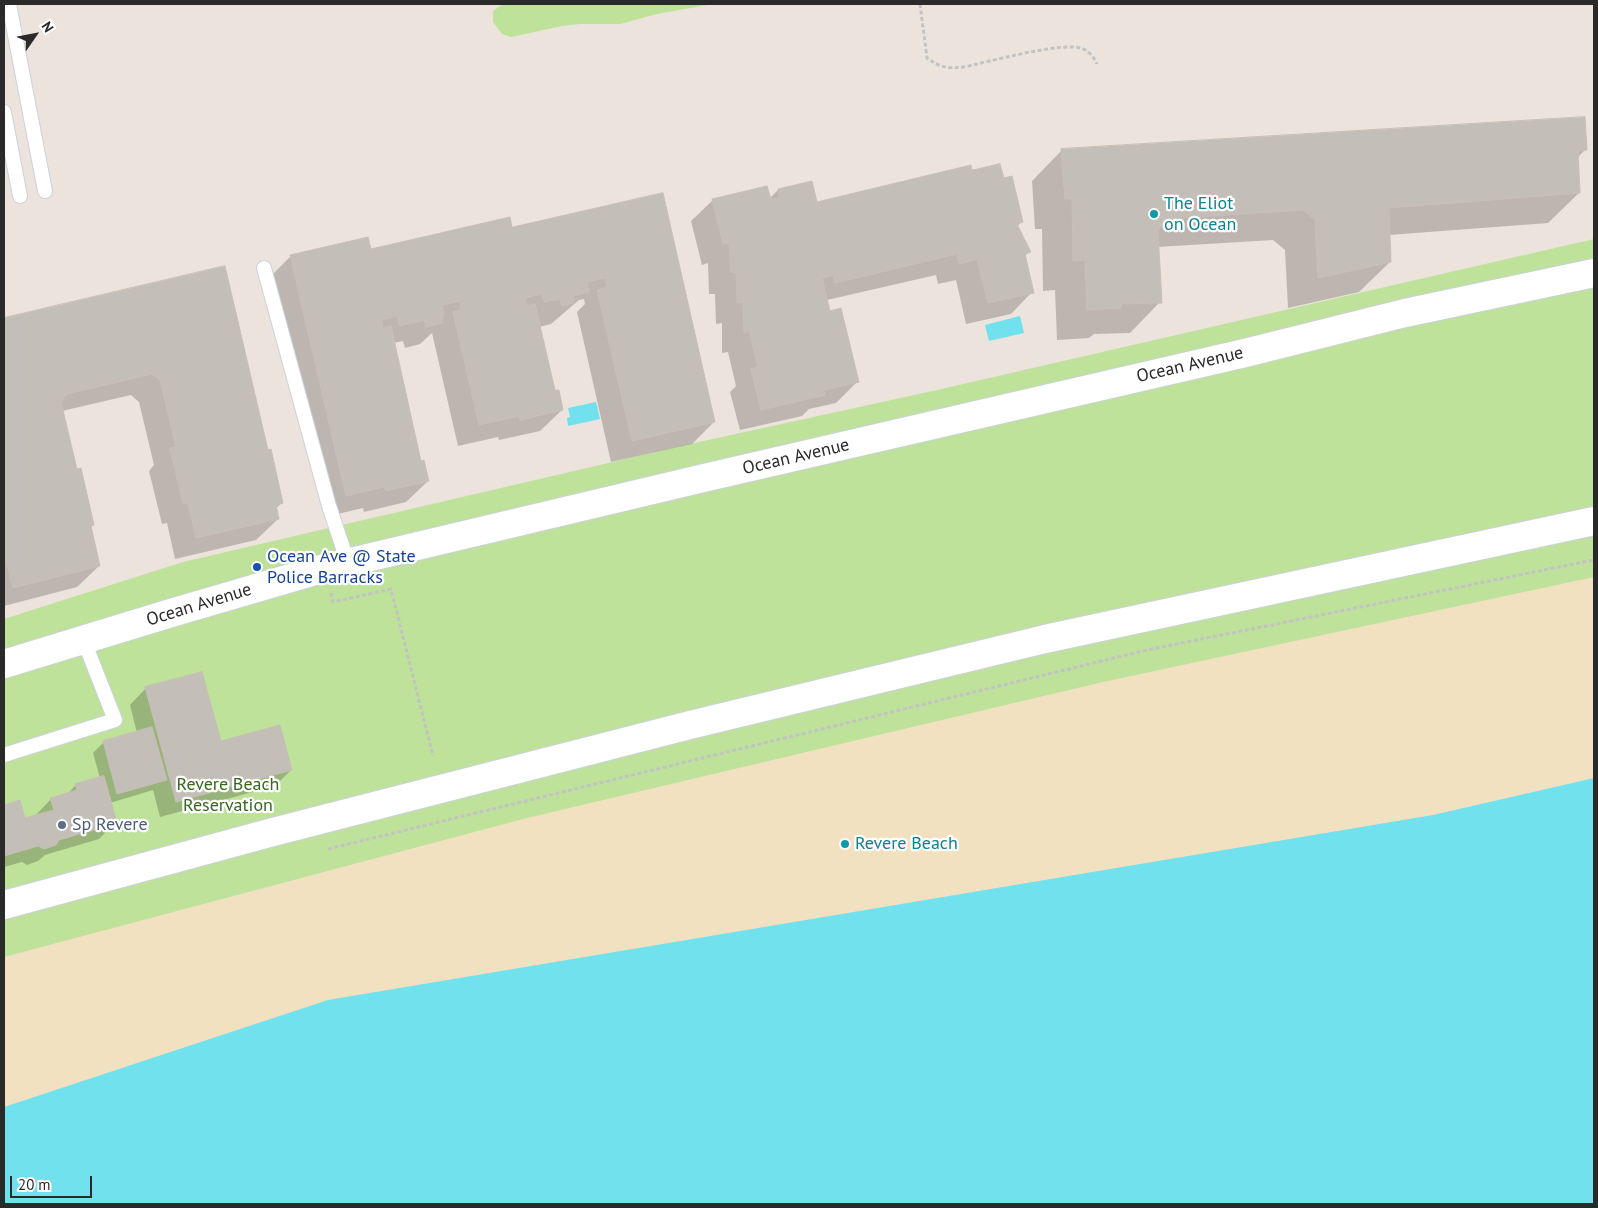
<!DOCTYPE html>
<style>
body{margin:0}
#map{position:relative;width:1598px;height:1208px;overflow:hidden;background:#ece3dd;font-family:"PT Sans",sans-serif}
canvas{display:block}
.frame{position:absolute;inset:0;border:5px solid #2a2a2a;pointer-events:none}
.north{position:absolute;left:10px;top:10px;width:50px;height:50px;-webkit-text-stroke:4px #fff;paint-order:stroke;rotate:57deg;font-size:14px;font-weight:700;line-height:20px;text-align:center;color:#2a2a2a}
.north::after{content:'';display:block;margin:auto;width:18px;height:22px;background:#2a2a2a;clip-path:polygon(50% 0,100% 100%,50% 72%,0 100%)}
.scale{position:absolute;left:10px;top:1176px;width:82px;height:22px;box-sizing:border-box;border:2px solid #2a2a2a;border-top:0;padding-left:6px;font-size:15px;line-height:18px;white-space:nowrap;color:#2a2a2a;-webkit-text-stroke:4px #fff;paint-order:stroke}
</style>
<div id="map">
<canvas width="1598" height="1208"></canvas>
<div class="frame"></div>
<div class="north">N</div>
<div class="scale">20 m</div>
</div>
<script>
const ctx = document.querySelector('canvas').getContext('2d');
ctx.lineJoin = 'round';
function fillPath(path, color) { ctx.fillStyle = color; ctx.fill(path, 'evenodd'); }
function stroke(path, color, width, dash) { ctx.strokeStyle = color; ctx.lineWidth = width; ctx.lineCap = dash ? 'butt' : 'round'; ctx.setLineDash(dash || []); ctx.stroke(path); }
function label(font, color, halo, rows, align = 'center') {
  ctx.font = font + ' "PT Sans",sans-serif'; ctx.lineWidth = 4.5; ctx.setLineDash([]); ctx.textBaseline = 'middle'; ctx.strokeStyle = halo; ctx.fillStyle = color; for (const [text, x, y, turn = 0] of rows) {
    ctx.save(); ctx.translate(x, y); ctx.rotate((+turn || 0) * Math.PI / 180); ctx.textAlign = isNaN(turn) ? turn : align; if (halo) ctx.strokeText(text, 0, 0); ctx.fillText(text, 0, 0); ctx.restore();
  }
}
const green = new Path2D(`
 M503 4H713L657 14 620 24H580L562 26 511 37 502 34 493 22V11Z
 M1594 239V778L328 1000 4 1107V619L183 562 690 444 937 390Z`);
const sand = new Path2D(`
 M1594 577V778L1433 815 4 1107V957L527 818 1103 682Z`);
const water = new Path2D(`
 M1020 316 1024 333 989 341 985 325Z
 M596 402 600 419 568 426 567 418 570 417 568 408Z
 M1594 778V1204H4V1107L328 1000 1433 815Z`);
const shadow = new Path2D(`
 M1062 150H1585L1577 158 1579 193 1548 223 1389 235 1390 262 1359 292 1288 308 1285 250 1273 240 1157 247 1160 302 1130 333 1094 334 1089 338 1057 340 1055 290 1043 291 1042 229H1035L1032 181Z
 M971 172 1003 179 1022 222 1017 226 1029 252 1024 257 1032 292 1011 314 966 324 956 280 938 284 936 275 827 300 829 312 858 381 836 403 809 409 802 416 740 430 730 392 736 386 728 352 722 353V323L716 324 715 294H709L708 263 702 265 691 221 713 200 769 199 778 190 816 203Z
 M662 194 714 422 692 444 611 462 577 312 585 304 584 299 579 300 551 324 539 327 554 392 562 410 540 431 499 440 498 437 458 446 432 333 420 344 405 348 403 341 393 343 420 462 428 481 406 502 364 512 363 508 325 517 269 278 291 256 370 250 511 228Z
 M224 268 267 451 282 503 275 509 278 519 256 540 175 559 167 523 162 524 149 471 154 465 139 402 131 395 62 411 76 470 93 525 90 528 99 566 77 587 4 606V319Z
 M146 688 220 742 291 770 275 786 160 817 153 790 110 803 116 822 99 839 45 855 38 861 27 865 22 862 4 867V806L19 802 24 820 35 816 51 799 67 794 76 785 100 778 93 753 104 742 137 733 130 705Z`);
const building = new Path2D(`
 M1585 117 1587 150 1578 151 1580 193 1389 208 1391 262 1318 278 1315 220 1303 210 1167 219 1158 230 1162 303 1121 304V308L1087 310 1085 260 1073 261 1072 199H1065L1061 149Z
 M1000 164 1004 178 1012 176 1023 222 1017 224 1031 252 1025 254 1034 293 988 303 977 259 959 264 957 254 835 283 833 275 822 278 830 311 841 308 859 382 824 390 825 395 761 410 751 369 758 367 749 331 744 333 743 302 737 303 736 273 731 272 729 243 723 244 712 199 767 186 771 199 779 198 778 189 812 181 817 202 971 165 972 170Z
 M663 193 715 422 632 441 597 290 607 287 605 278 587 282 589 292 573 296 574 303 562 306 560 299 544 302 542 294 525 298 527 306 535 304 555 390H559L563 410 520 420 519 416 479 425 453 312 461 310 460 301 442 305 444 315 442 316 443 323 426 327 424 320 399 326 397 316 382 320 383 328 391 326 421 461 424 460 429 481 386 491 384 487 346 496 290 255 368 237 371 249 510 217 512 227Z
 M225 266 268 450 271 449 283 503 276 505 279 519 196 538 188 503 183 504 170 448 176 447 160 380 152 374 67 394 61 402 77 469 81 468 94 525 91 526 100 566 13 588 4 553V318Z
 M202 672 221 741 280 725 292 770 176 802 145 687Z
 M152 727 167 780 117 794 103 741Z
 M104 776 117 823 59 840 56 845 44 849 38 846 4 856V805L20 800 25 818 54 810 50 798 77 790 75 784Z`);
const path = new Path2D(`
 M920 4 927 58C939 67 948 69 964 67 988 62 1060 42 1081 48 1089 51 1094 57 1097 64
 M331 593 333 602 391 589 433 756
 M328 849 1147 650 1594 560`);
const service = new Path2D(`
 M9 4 45 191
 M4 112 20 196
 M264 268 329 506 348 563
 M4 755 115 720 84 641`);
const secondary = new Path2D(`
 M4 664 171 613 325 568 708 477 1245 353 1405 313 1594 273
 M4 905 273 832 690 725 1045 639 1594 521`);
const markers = [
 [1154,214,5,"#0f9aa8"],
 [257,567,5,"#1a4fb4"],
 [62,825,5,"#5c6f8a"],
 [845,844,5,"#0f9aa8"]
];
const cultureNames = [
 ["The Eliot",1164,204],
 ["on Ocean",1164,225],
 ["Revere Beach",855,844]
];
const streetNames = [
 ["Ocean Avenue",1190,365,-13],
 ["Ocean Avenue",796,457,-13],
 ["Ocean Avenue",199,605,-17]
];
const transitNames = [
 ["Ocean Ave @ State",267,557],
 ["Police Barracks",267,578]
];
const parkNames = [
 ["Revere Beach",228,785],
 ["Reservation",228,806]
];
const serviceNames = [
 ["Sp Revere",72,825]
];
fillPath(green, '#bee29a');
fillPath(sand, '#f1e1c0');
fillPath(water, '#71e1ed');
fillPath(shadow, '#0003');
fillPath(building, '#c4beb8');
stroke(building, '#c8bfb6', 1);
stroke(service, '#cbd1dc', 16);
stroke(secondary, '#cbd1dc', 30);
stroke(path, '#c3c3c3', 3, [4, 2.5]);
stroke(service, '#fff', 14);
stroke(secondary, '#fff', 28);
for (const [x, y, r, color] of markers) { const dot = new Path2D(); dot.arc(x, y, r, 0, 2 * Math.PI); ctx.fillStyle = color; ctx.fill(dot); stroke(dot, '#fff', 2); }
label('18px', '#0d838f', '#fff', cultureNames, 'left');
label('18px', '#2a2a2a', '#fff', streetNames);
label('18px', '#164399', '#fff', transitNames, 'left');
label('18px', '#37671b', '#fff', parkNames);
label('18px', '#4e5e75', '#fff', serviceNames, 'left');
</script>
